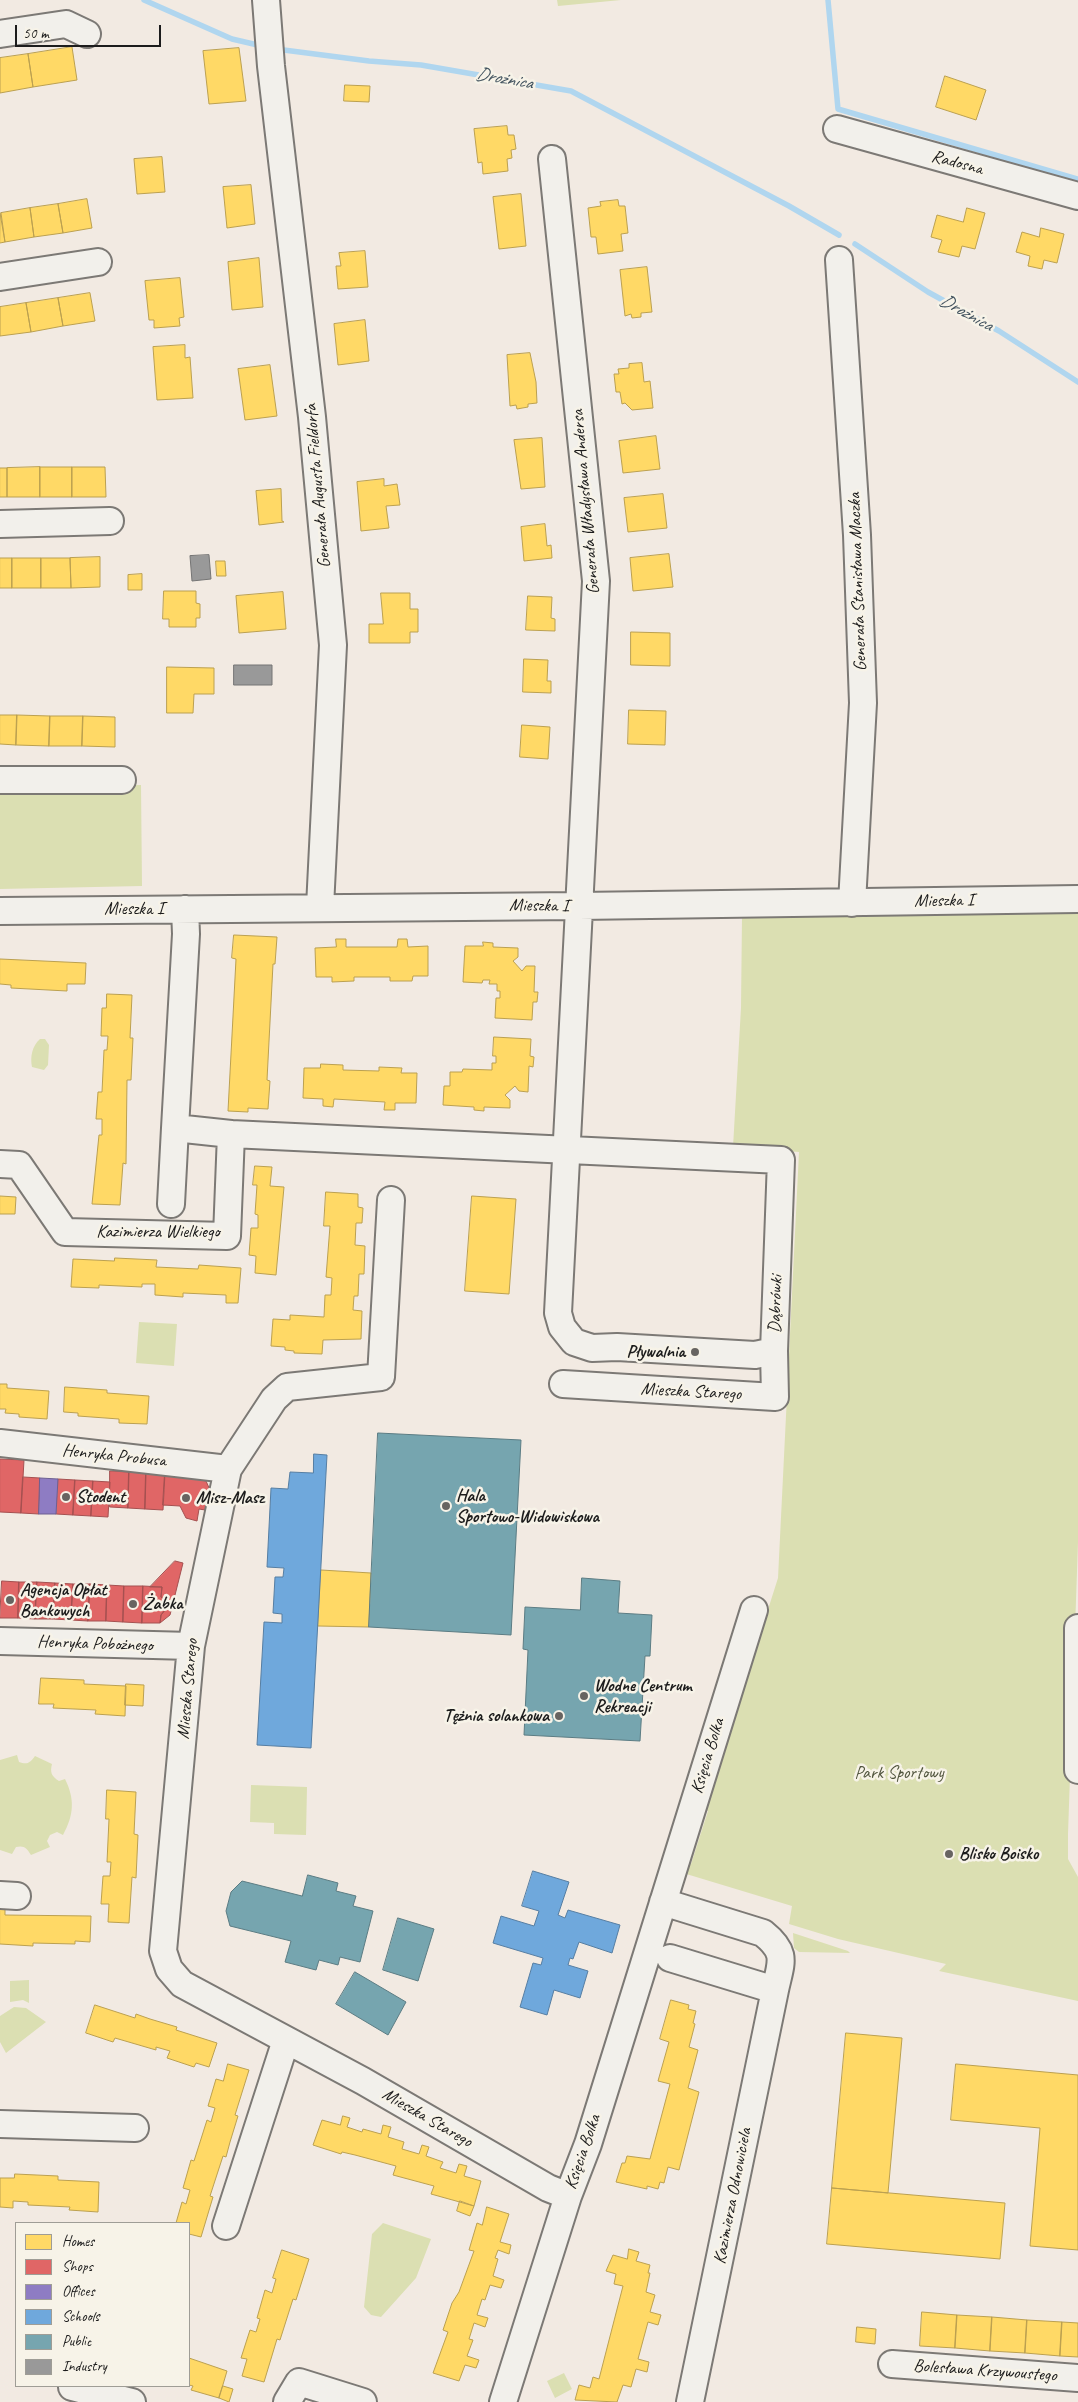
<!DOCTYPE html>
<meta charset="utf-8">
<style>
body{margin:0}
#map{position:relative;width:1078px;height:2402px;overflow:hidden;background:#f2eae2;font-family:Caveat,sans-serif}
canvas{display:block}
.legend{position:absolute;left:15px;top:2222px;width:175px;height:165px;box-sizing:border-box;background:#f7f3e8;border:1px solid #9f9d96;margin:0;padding:6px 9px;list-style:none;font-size:15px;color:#1c1c1c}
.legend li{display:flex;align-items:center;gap:10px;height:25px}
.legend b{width:25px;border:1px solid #9f9d96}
.scale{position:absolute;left:15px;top:25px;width:146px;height:22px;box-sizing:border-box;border:2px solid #1c1c1c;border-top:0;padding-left:6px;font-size:15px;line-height:18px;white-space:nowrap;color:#1c1c1c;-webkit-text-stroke:4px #f7f3e8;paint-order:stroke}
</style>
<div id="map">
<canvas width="1078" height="2402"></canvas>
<ul class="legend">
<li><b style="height:14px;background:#ffd966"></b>Homes</li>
<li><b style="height:14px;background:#e06666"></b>Shops</li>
<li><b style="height:14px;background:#8e7cc3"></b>Offices</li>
<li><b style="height:14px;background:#6fa8dc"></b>Schools</li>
<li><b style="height:14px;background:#76a5af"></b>Public</li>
<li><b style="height:14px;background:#999"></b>Industry</li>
</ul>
<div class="scale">50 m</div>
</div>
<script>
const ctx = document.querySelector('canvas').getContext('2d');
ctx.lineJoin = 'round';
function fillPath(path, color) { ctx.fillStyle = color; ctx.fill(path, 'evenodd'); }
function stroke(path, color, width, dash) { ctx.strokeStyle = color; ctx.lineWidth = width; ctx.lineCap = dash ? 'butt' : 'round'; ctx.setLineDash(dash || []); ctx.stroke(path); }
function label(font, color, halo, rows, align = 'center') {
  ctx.font = font + ' Caveat,sans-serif'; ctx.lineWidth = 5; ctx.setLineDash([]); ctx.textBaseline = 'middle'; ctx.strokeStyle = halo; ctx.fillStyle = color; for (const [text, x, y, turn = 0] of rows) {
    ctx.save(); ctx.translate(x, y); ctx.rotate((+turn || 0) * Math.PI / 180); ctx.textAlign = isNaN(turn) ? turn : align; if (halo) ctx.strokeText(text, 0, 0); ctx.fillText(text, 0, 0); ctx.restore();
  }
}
const green = new Path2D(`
 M557 0H621L558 6Z
 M141 785 142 886 0 889V788Z
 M1078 899V1542L1068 1834V1859L1078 1877V2001L939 1971 946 1964 838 1939 789 1924 792 1906 683 1873 685 1862 691 1864 708 1811 702 1809 709 1795 778 1578 799 1152 733 1147 741 1008 742 916Z
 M40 1039H45L49 1045 48 1065 44 1070 32 1067C30 1057 32 1046 40 1039Z
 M139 1322 177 1324 174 1366 136 1363Z
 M17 1755 19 1762C27 1765 30 1763 35 1756L52 1764C50 1772 51 1776 59 1781L65 1779C75 1799 74 1815 63 1835L57 1832 50 1835 47 1841 50 1847 31 1855C27 1848 24 1845 16 1847L12 1854 0 1850V1760Z
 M251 1785 307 1787 306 1835 274 1834V1823L250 1822Z
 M793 1933 848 1951 850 1953 799 1952 794 1948Z
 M29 1980V2003L23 2000 10 2002V1981Z
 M14 2007 26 2008 46 2022 6 2053 0 2042V2016Z
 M383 2223 431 2239 416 2278 381 2317 371 2315 364 2307 372 2234Z
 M564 2373 572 2389 555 2398 547 2381Z`);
const homes = new Path2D(`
 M72 47 77 80 33 87 28 54Z
 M239 48 246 101 209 104 203 51Z
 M28 54 33 87 0 93V58Z
 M945 76 986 90 976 120 936 107Z
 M345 85 370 86 369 102 344 101Z
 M507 126 508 135H514L516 149 511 150 512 158 507 159 508 171 483 174 482 162 478 163 474 129Z
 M162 157 165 192 137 194 134 159Z
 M251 185 255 224 227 228 223 187Z
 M521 194 526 246 499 249 493 197Z
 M87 199 92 228 63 233 58 204Z
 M618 200 619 206H625L628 233 621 234 623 251 598 254 596 237H591L588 208 601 206 600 202Z
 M58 204 63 233 34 237 30 208Z
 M30 208 34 237 5 242 1 213Z
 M967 208 985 213 975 249 962 246 959 257 938 252 942 240 931 237 937 215 963 222Z
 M0 213 5 242 0 243Z
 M1041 228 1064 234 1057 263 1044 260 1042 269 1028 266 1030 256 1016 252 1022 232 1039 237Z
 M365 251 368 287 338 289 336 266H341L339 253Z
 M259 258 263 307 232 310 228 262Z
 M647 267 652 312 641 313V317L632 318 631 314 625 316 620 270Z
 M180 278 184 317 179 318 180 326 154 328V320H149L145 281Z
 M90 293 95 321 63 326 58 298Z
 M58 298 63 326 31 332 26 303Z
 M26 303 31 332 0 336V307Z
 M365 320 369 361 338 365 334 324Z
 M185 345V358L190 357 193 398 157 400 153 347Z
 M530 353 536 382 537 403 528 404V407L517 409 516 405 510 406 507 355Z
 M642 363 644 382 650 381 653 408 632 410 625 403 622 404 620 392H616L614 374H619L618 369 629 368V364Z
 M270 365 277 416 245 420 238 369Z
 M656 436 660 469 623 473 619 441Z
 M542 438 545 487 521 489 514 440Z
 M40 467H72V497H40Z
 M40 467V497H7V468Z
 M72 467H105L106 497H72Z
 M0 468H7V497H0Z
 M384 479V486L397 484 400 505 386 506 389 528 361 531 357 482Z
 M281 489 282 521 284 522 259 525 256 491Z
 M663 494 667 528 628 532 624 498Z
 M545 524 547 546 551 545 552 558 524 561 521 527Z
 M669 554 673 587 633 591 630 558Z
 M100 557V587L71 588 70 558Z
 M0 558H12V588H0Z
 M12 558H41V588H12Z
 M41 558H70L71 588H41Z
 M216 561H225L226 576H217Z
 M142 574V590H128V575Z
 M164 591H196V603L200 604V618H196V627H169V619H163Z
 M283 592 286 629 239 633 236 596Z
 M381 593H410V609H418V632H410V643H369V624H383Z
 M528 596 552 597 551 618 555 619V631L526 630Z
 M631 632 670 633V666L631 665Z
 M524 659 548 660 547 681H551V693L523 692Z
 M167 667 214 668V694H194L193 713H167Z
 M629 710 666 711 665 745 628 744Z
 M0 715H17L16 745 0 744Z
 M17 715 50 716 49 746 16 745Z
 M50 716H83L82 746H49Z
 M83 716 115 717V747L82 746Z
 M522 725 550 727 548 759 520 757Z
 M234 935 277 937 275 964H273L267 1080 270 1081 268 1109 248 1108V1112L228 1111 236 959 232 958Z
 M336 939H346V947H397L398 939H407L408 947 428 946V976H413L412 981H390V977H354V981L332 982V977H316L315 948 336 947Z
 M483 942 493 943V947L518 948V957L513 961 522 971 526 966H535L534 992H538L537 1002H533L532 1020 495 1018 496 998H500V991H497V984H489L490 980H483L482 983 463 982 465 946H483Z
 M0 959 86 963 85 984H67V991L11 988V985L0 984Z
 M107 994 132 995 130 1038H133L131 1080H127L126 1164 123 1163 120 1205 92 1204 99 1135H102V1119H96L98 1092H102L104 1050H107L108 1036H101L102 1008H106Z
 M494 1037 531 1039 530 1056 534 1057 533 1067 529 1066 528 1092 519 1091 515 1086 505 1095 510 1100V1108L484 1107V1111L474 1110V1107L443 1105 444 1086H450V1072H462L463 1069 492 1070V1063H496V1056H493Z
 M321 1064 343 1065V1070L379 1071V1067L402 1068 401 1073H417L416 1103H395V1110H384L385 1102 334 1099 333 1107 323 1106V1099L303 1098 304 1068H320Z
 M255 1166 272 1167 270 1186 284 1187 276 1275 255 1273 256 1256 249 1255 251 1228H258V1215L255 1214 257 1185H253Z
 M326 1192 358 1194V1207L363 1208 362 1223H356L355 1245 365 1246 364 1274H359L358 1296H354L353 1310 362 1311 361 1339 323 1340 322 1354 294 1353V1351L285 1350V1347L271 1346 273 1319 290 1320V1315L324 1317 325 1295H331L332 1278 326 1277 330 1226H324Z
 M0 1196 16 1197 15 1214H0Z
 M472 1196 516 1199 509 1294 465 1291Z
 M115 1258 157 1260 156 1267 198 1269 199 1265 241 1268 238 1303H226V1295L183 1293V1297L155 1295V1284H142V1287L99 1285V1288L71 1287 73 1259 114 1261Z
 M0 1384H7V1388L49 1391 47 1419 19 1417V1414L5 1413 6 1409H0Z
 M65 1387 107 1390V1393L149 1396 147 1424 119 1423V1419L78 1416V1413L64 1412Z
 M321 1570 371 1573 369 1627 318 1626Z
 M41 1678 84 1680V1684L126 1686 125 1716 95 1714 96 1710 53 1708 54 1704H39Z
 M126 1684 144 1685 143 1706 125 1705Z
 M107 1790 136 1792 134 1834 138 1835 136 1878 132 1877 129 1923 108 1922 109 1904H101L103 1876H110L111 1862H107L109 1819H106Z
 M0 1909H5V1915L91 1916 90 1942 75 1941V1944L33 1943V1946L0 1944Z
 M671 2000 689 2005 688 2009 696 2011 693 2023 695 2024 689 2047 698 2050 688 2088 699 2092 679 2170 668 2167 664 2183 660 2182 658 2189 647 2186V2189L616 2182 622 2163H625L627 2156 650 2159 670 2084 658 2081 669 2042 660 2039Z
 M95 2005 135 2018 136 2014 150 2019 177 2027 176 2030 217 2043 209 2067 196 2063 194 2067 167 2058 170 2051 156 2047V2050L115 2038 113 2042 86 2033Z
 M846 2033 902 2038 888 2193 832 2188Z
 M228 2064 249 2070 235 2115 238 2116 230 2142 226 2157 223 2156 210 2196 213 2197 201 2237 189 2234V2223H176L182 2202 186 2204 190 2190 183 2188 191 2160 194 2161 207 2120 211 2122 215 2108 208 2106 216 2079 223 2081Z
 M956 2064 1078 2075V2250L1030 2246 1040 2128 951 2120Z
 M343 2116 350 2118 347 2127 362 2132 363 2129 381 2134 383 2125 391 2127 388 2137 404 2142 402 2149 419 2154 422 2145 429 2147 426 2156 443 2162 440 2168 456 2173 459 2164 467 2166 464 2176 481 2181 474 2206 431 2194 434 2186 393 2175 396 2166 355 2155 342 2152 341 2154 313 2145 322 2120 340 2125Z
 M15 2174 58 2176V2180L99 2182 98 2212 69 2210 70 2207 28 2205V2202L13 2201V2208L0 2207V2178H14Z
 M832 2188 1005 2203 1000 2259 827 2244Z
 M460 2201 474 2206 470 2216 457 2211Z
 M487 2207 509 2214 500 2242 511 2245 509 2254 498 2250 495 2258 498 2259 493 2276 504 2280 501 2288 490 2285 485 2300 482 2299 477 2315 488 2318 485 2327 474 2323 469 2339 473 2340 467 2356 479 2360 476 2368 465 2365 459 2381 433 2373 448 2332 443 2330 452 2303 459 2292 474 2251 469 2250 477 2223 482 2225Z
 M629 2249 639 2252 636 2261 650 2265 648 2273H650L646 2292 655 2295 650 2312 661 2315 658 2325 648 2322 638 2359 649 2362 647 2372 636 2369 631 2387 623 2385 617 2402 575 2400 579 2385 590 2388 593 2377 599 2379 623 2286 614 2284 616 2274 606 2271 613 2255 627 2259Z
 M282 2250 309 2259 296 2300 293 2299 280 2340 277 2339 264 2382 242 2376 247 2359 241 2358 250 2330 256 2332 260 2319 257 2318 265 2290 272 2293 276 2279 273 2278Z
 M922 2312 957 2315 955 2348 920 2346Z
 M957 2315 992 2317 990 2351 955 2348Z
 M992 2317 1027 2320 1025 2353 990 2351Z
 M1027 2320 1062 2322 1060 2356 1025 2353Z
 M1062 2322 1078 2323V2357L1060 2356Z
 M857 2327 876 2329 875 2344 856 2342Z
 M189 2358 227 2371 219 2398 191 2390 193 2386 189 2385Z
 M223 2386 233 2389 229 2402 219 2398Z`);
const shops = new Path2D(`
 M0 1459 24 1460 21 1513 0 1512Z
 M110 1471 129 1472 128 1508 110 1507Z
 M129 1472 146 1473 145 1509 128 1508Z
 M146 1473H165L163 1510 145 1509Z
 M165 1473 206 1481 210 1490 205 1510 199 1509 197 1521 186 1518 180 1506 163 1505Z
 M23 1477 40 1478 39 1514 21 1513Z
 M58 1479 75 1480 73 1515 56 1514Z
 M75 1480 93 1481 91 1516 73 1515Z
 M93 1481 110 1482 108 1517 91 1516Z
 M175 1561 183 1563 170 1615 160 1623 161 1615 165 1610 166 1601 161 1597 162 1587H150Z
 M2 1581 19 1582 18 1618H0Z
 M19 1582H37L35 1619 18 1618Z
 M37 1582 55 1583 53 1619H35Z
 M55 1583 73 1584 71 1620 53 1619Z
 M73 1584H90L88 1621 71 1620Z
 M90 1584 107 1585 106 1621H88Z
 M107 1585 124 1586 123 1622 106 1621Z
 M124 1586H143L142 1623 123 1622Z
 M143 1586 162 1587 161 1597 166 1601 165 1610 161 1615 160 1623H142Z`);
const offices = new Path2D(`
 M40 1478 58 1479 56 1514H39Z`);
const schools = new Path2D(`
 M314 1454 327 1455 311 1748 257 1745 264 1622 282 1623V1614L273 1613 275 1577H283L284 1568 267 1567 271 1488 288 1489 290 1472 313 1473Z
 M533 1871 569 1882 558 1915 565 1918 568 1910 620 1925 612 1953 579 1942 573 1959 570 1958 568 1965 588 1971 580 1998 554 1990 547 2015 520 2007 533 1963 541 1965 543 1958 493 1943 501 1916 534 1926 539 1911 522 1906Z`);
const public = new Path2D(`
 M378 1433 521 1440 511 1635 369 1627Z
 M582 1578 620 1581 618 1613 652 1615 650 1656H645L640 1741 524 1735 528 1650 523 1649 525 1607 580 1610Z
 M308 1875 338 1883 336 1891 356 1896 353 1906 373 1911 360 1962 340 1957 338 1965 319 1960 316 1970 285 1962 291 1941 230 1926 226 1911 231 1892 242 1881 302 1896Z
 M398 1918 434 1929 418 1981 383 1970Z
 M355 1972 406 2002 388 2035 336 2004Z`);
const industry = new Path2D(`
 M209 555 211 579 192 581 190 556Z
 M234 665H272V685H234Z`);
const stream = new Path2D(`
 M144 0 232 39 262 46
 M828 0 838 109 1077 179
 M276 49 369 61 421 65 571 91 789 206 839 235
 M855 244 928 292 999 331 1078 382`);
const minor = new Path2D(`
 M266 0 271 66 312 417 333 645 320 907
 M0 34 66 24 87 34
 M837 129 1078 196
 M552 159 596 581 558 1313 562 1327 574 1342 592 1348 617 1347 755 1355 774 1351
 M839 260 857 535 863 703 852 903
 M0 277 98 262
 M0 524 110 521
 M0 780H122
 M0 911 579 906 1078 899
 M231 1134 781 1160 774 1351 775 1397 563 1384
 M0 1164 19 1165 65 1232 227 1236 231 1134 175 1128 186 934 185 909
 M391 1200 381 1377 287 1387 274 1399 228 1469 191 1646 163 1951 169 1969 182 1984 363 2081 548 2188 568 2196
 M171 1204 175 1128
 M0 1443 228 1469
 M1078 1628V1770
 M0 1641 191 1646
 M0 1895 17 1896
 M663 1902 763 1933C788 1953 781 1962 775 1990L670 1958
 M0 2124 135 2128
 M226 2226 286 2040
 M892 2364 1078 2378
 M72 2387 132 2402
 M287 2402 299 2382 363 2402
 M503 2402 568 2196 588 2144 754 1610
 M690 2402 775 1990`);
const markers = [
 [695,1352,5,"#676461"],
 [66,1497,5,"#676461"],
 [186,1498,5,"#676461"],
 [446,1506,5,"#676461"],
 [10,1600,5,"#676461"],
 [133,1604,5,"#676461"],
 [584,1696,5,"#676461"],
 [559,1716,5,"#676461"],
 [949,1854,5,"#676461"]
];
const streetNames = [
 ["Radosna",957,163,15],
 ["Generała Augusta Fieldorfa",318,486,-95],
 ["Generała Władysława Andersa",586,502,-95],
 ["Generała Stanisława Maczka",858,582,-92],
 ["Mieszka I",944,901,-1],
 ["Mieszka I",539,906,1],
 ["Mieszka I",134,909],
 ["Kazimierza Wielkiego",158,1232],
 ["Dąbrówki",776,1304,-88],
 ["Mieszka Starego",691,1392,3],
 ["Henryka Probusa",114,1456,6],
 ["Henryka Pobożnego",95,1644,2],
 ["Mieszka Starego",188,1689,-85],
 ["Księcia Bolka",708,1756,-73],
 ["Mieszka Starego",427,2118,30],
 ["Księcia Bolka",583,2152,-71],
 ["Kazimierza Odnowiciela",733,2196,-79],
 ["Bolesława Krzywoustego",985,2371,4]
];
const poiNames = [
 ["Pływalnia",685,1352,"right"],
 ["Hala",456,1496],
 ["Sportowo-Widowiskowa",456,1517],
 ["Stodent",76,1497],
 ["Misz-Masz",196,1498],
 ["Agencja Opłat",20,1590],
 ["Bankowych",20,1611],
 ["Żabka",143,1604],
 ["Wodne Centrum",594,1686],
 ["Rekreacji",594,1707],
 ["Tężnia solankowa",549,1716,"right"],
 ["Blisko Boisko",959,1854]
];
const parkNames = [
 ["Park Sportowy",899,1773]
];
const waterNames = [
 ["Drożnica",504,79,10],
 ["Drożnica",966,313,29]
];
fillPath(green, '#dbdfb2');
fillPath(homes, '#ffd966');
stroke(homes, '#bba050', 1);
fillPath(shops, '#e06666');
stroke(shops, '#a55050', 1);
fillPath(offices, '#8e7cc3');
stroke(offices, '#6c5f91', 1);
fillPath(schools, '#6fa8dc');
stroke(schools, '#567ea2', 1);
fillPath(public, '#76a5af');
stroke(public, '#5b7c83', 1);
fillPath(industry, '#999');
stroke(industry, '#747474', 1);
stroke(stream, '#b0d6ef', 5.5);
stroke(minor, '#7c7975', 30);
stroke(minor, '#f2f0eb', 26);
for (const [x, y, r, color] of markers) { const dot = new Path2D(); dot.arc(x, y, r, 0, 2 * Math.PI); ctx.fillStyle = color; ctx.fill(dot); stroke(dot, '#f7f3e8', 2); }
label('18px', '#1c1c1c', '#f7f3e8', streetNames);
label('bold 18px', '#1c1c1c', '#f7f3e8', poiNames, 'left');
label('18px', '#50543d', '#f7f3e8', parkNames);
label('italic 19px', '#40515d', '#f7f3e8', waterNames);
</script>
